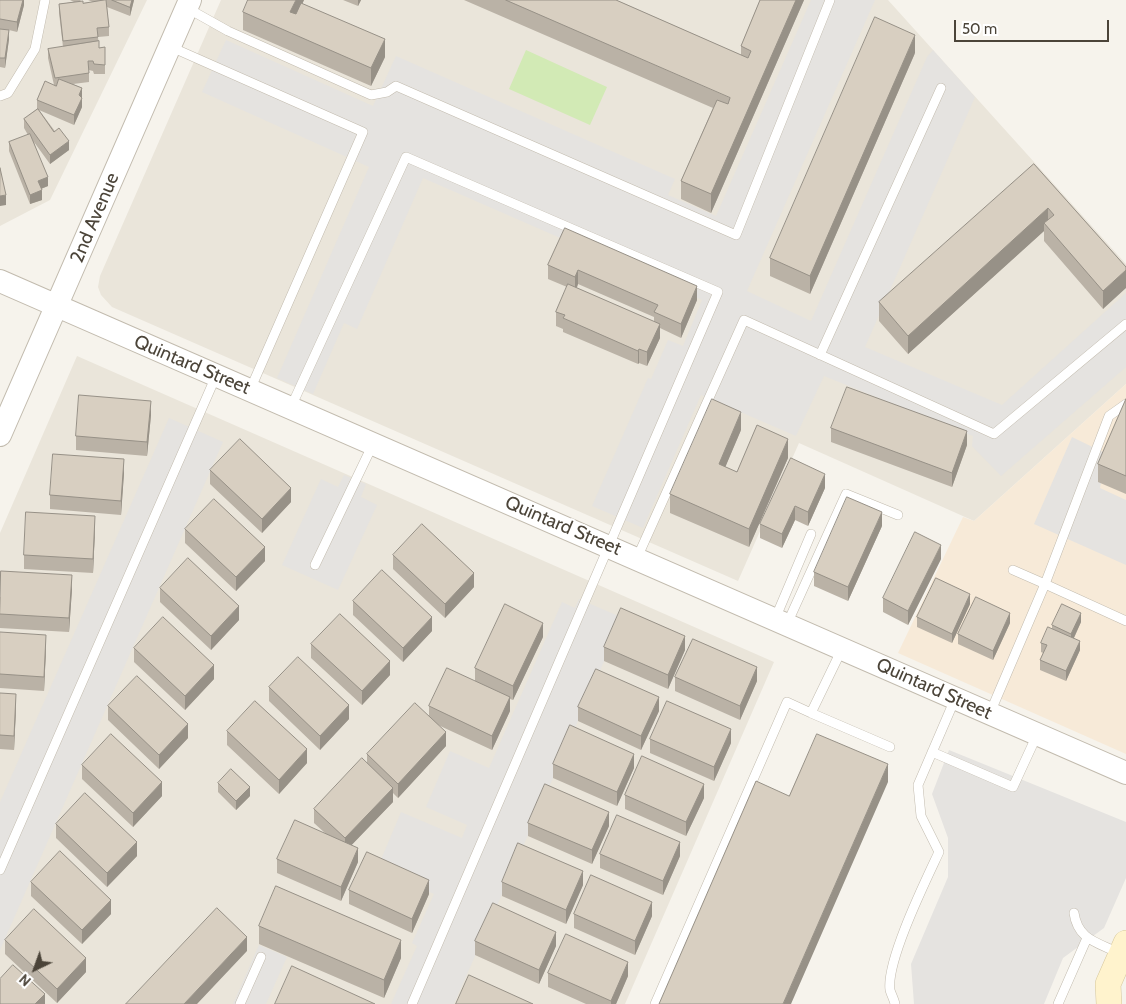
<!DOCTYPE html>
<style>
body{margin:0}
#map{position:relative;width:1126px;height:1004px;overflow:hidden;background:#f6f3ec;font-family:Cabin,sans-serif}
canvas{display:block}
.north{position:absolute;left:10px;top:944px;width:50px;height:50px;-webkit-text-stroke:4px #fff;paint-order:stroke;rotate:222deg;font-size:14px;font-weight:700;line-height:20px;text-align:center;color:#4b4439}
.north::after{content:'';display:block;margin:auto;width:18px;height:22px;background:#4b4439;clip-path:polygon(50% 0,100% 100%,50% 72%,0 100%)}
.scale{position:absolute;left:954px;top:20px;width:155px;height:22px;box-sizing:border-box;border:2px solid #4b4439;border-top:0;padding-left:6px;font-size:15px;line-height:18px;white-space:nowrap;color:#4b4439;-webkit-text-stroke:4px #fff;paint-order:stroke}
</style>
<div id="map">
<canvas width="1126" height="1004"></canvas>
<div class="north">N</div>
<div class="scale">50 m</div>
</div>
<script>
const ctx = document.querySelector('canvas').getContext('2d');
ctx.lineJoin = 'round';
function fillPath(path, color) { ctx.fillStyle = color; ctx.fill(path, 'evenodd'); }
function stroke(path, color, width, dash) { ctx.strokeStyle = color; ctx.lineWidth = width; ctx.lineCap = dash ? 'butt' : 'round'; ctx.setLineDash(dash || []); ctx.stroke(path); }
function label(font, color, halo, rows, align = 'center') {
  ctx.font = font + ' Cabin,sans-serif'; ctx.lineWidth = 4; ctx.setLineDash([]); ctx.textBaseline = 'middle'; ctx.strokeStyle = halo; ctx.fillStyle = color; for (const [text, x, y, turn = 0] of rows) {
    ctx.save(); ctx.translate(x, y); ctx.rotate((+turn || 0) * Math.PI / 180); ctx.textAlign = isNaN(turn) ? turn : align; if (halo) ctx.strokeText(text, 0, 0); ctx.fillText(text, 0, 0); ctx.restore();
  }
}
const residential = new Path2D(`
 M0 0H147L50 200 0 226Z
 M221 0H888L1126 264V384L974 521 799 443 738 581 112 307 101 295 98 287 100 276Z
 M77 356 774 662 625 1004H0V533Z`);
const commercial = new Path2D(`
 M1126 384V754L898 653 963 517 974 521Z`);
const green = new Path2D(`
 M526 50 607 87 590 125 509 89Z`);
const parking = new Path2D(`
 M811 0H875L747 291 811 321 927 57 933 50 975 97 865 347 1002 405 1126 293V367L1001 476 972 446 973 436 824 376 796 436 701 395 643 528 592 506 648 378 651 379 668 340 683 346 702 300 423 178 357 329 344 323 313 394 277 378 369 167 202 92 226 40 373 106 396 56 675 179 668 195 716 216Z
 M169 418 223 442 0 950V802Z
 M1072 437 1107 454 1100 488 1126 500V565L1034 524Z
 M344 475 366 484 361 497 377 505 338 590 282 565 321 479 338 487Z
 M579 599 623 618 454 1004H391L417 946 412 943 434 894 377 869 401 812 462 838 467 825 426 807 450 751 489 768 562 602 575 608Z
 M949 750 1126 822V878L1104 928 1063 958 1044 1004H914L911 964 948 877V838L932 794Z
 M259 945 287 957 266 1004H233Z`);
const service = new Path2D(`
 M187 8 228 31 371 95 387 92 396 86 736 235 830 0
 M171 47 363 132 250 390
 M0 96 8 93 35 49 45 0
 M820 355 941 88
 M291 407 406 157 718 292 412 1004
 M637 558 744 320 994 434 1126 324
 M315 565 373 444
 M1013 570 1045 584 1109 416 1126 404
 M775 619 811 534
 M787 624 846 494 898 515
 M842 649 811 713 890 747
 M990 713 1045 584 1126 621
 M932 752 1013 787 1037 735
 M0 870 216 376
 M1074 913C1078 940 1097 942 1119 953
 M240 1004 261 957
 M655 1004 787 702 811 713
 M895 1004C894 999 891 994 890 990 886 961 926 880 939 852L921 816 918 785 955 699
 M1058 1004 1087 938`);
const tertiary = new Path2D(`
 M0 281 1126 773
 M0 435 190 0`);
const secondary = new Path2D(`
 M1109 1004 1108 984 1126 943`);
const wall = new Path2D(`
 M0 0H24V5L17 32 9 30V39L5 68 0 67Z
 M70 0H81L80 1 83 3 93 2 88 0H134L130 16 107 7 109 27V36L98 37 99 48 105 47V74H94L93 71 89 70V82L73 84 82 88V107L74 125 39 110 69 150 50 164 34 142 48 186 41 189 42 200 30 204 9 151V142L28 135 24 128V119L37 109V100L54 85 48 58V49L63 47 59 13V4L74 2Z
 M304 0 302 4 385 57 371 86 243 30V12Z
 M343 0H361L358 6Z
 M464 0H616L741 55V46L760 0H804L711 213 681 199V181L713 108Z
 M915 53 810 294 770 276V258Z
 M1034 164 1126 267 1103 309 1044 241V231L908 354 879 321V302Z
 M565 228 697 300 681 338 660 328V338L647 366 639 363 638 364 563 332V329L556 326V312L567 287 548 279V265ZM578 284 654 317V322L577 288Z
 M1126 399V494L1098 482V464Z
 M151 415 147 456 76 450V436Z
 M831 428 967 445 952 487 831 442Z
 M741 430 725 467 737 472 788 458 749 547 670 513V494Z
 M210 470 291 502 262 533 210 484Z
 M124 473 121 515 50 509V495Z
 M825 488 808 526 795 520 782 548 760 538V524Z
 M882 526 848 601 814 586V572Z
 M185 529 265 561 236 591 185 543Z
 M95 530 93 573 24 569V555Z
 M393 555 474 587 445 618 393 569Z
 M941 559 908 625 883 612V598Z
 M160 588 239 620 211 650 160 602Z
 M72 589 69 632 0 628V597Z
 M353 601 432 631 403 662 353 615Z
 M970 604 952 643 917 627V617Z
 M1081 622 1074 638 1080 650 1066 681 1040 670V660L1043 653 1041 652V643L1052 629V625Z
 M1010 623 993 660 958 644V634Z
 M0 632 46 649 44 691 0 688Z
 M543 637 513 700 510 699V711L492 750 438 725 446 746 398 798 393 793V802L351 845 358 862 341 901 277 873V859L325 833 314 823V809L367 763V754L429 715V706L475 681V668Z
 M311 644 390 675 362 705 311 658Z
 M604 647 685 650 668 689 604 661Z
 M134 648 214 679 185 710 134 662Z
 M675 677 757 681 740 720 675 691Z
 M269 687 349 719 320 750 269 701Z
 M0 693 16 708 14 750 0 749Z
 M108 706 188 738 159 769 108 720Z
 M578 707 659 711 641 750 578 721Z
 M227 731 307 763 279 794 227 745Z
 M650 739 731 743 714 781 650 753Z
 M553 764 634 768 617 806 553 778Z
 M82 765 162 796 133 827 82 779Z
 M218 783 250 796 236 810 218 792Z
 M625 795 704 798 686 836 625 809Z
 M528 823 609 826 592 864 528 836Z
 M56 824 137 856 107 887 56 838Z
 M600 854 680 856 663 895 600 868Z
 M31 882 111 914 82 944 31 896Z
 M502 882 583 885 566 924 502 896Z
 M349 890 429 894 412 933 349 904Z
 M574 914 652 916 635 955 574 928Z
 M259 926 401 958 384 998 259 944Z
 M5 940 86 972 57 1003 5 954Z
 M475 941 556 946 539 984 475 955Z
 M548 973 628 976 616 1004H586L548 987Z`);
const shadedWall = new Path2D(`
 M23 0H24V5L17 32V22Z
 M132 0H134L130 16V7Z
 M296 0H304L290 30V12Z
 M358 0H361L358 6Z
 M796 0H804L711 213V194Z
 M9 30V39L5 68V58Z
 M915 35V53L810 294V276Z
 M385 39V57L371 86V68Z
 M82 88V98L79 95Z
 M82 98V107L74 125V115Z
 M69 141V150L50 164V155Z
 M48 177V186L38 190V181Z
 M42 190V200L30 204V195Z
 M6 195V205L0 206V196Z
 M1048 208V227L1044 223V231L908 354V336Z
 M578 270V284L575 291V277Z
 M1126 270V288L1103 309V291Z
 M697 286V300L681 338V324Z
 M660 324V338L647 366V352Z
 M639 349V363L638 364V351Z
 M151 401V415L147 456V442Z
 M741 412V430L719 482V464Z
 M967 431V445L952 487V473Z
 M788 439V458L749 547V529Z
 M124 459V473L121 515V501Z
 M825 474V488L808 526V512Z
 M291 488V502L262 533V519Z
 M795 506V520L782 548V534Z
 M882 512V526L848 601V587Z
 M95 516V530L93 573V559Z
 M941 545V559L908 625V611Z
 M265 547V561L236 591V577Z
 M474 573V587L445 618V604Z
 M72 575V589L69 632V618Z
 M970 594V604L952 643V634Z
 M239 606V620L211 650V636Z
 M1010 613V623L993 660V651Z
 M1081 613V622L1071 644V634Z
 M432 617V631L403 662V648Z
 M543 623V637L513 700V686Z
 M46 635V649L44 691V677Z
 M685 636V650L668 689V675Z
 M1080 641V650L1066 681V671Z
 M390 661V675L362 705V691Z
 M214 665V679L185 710V696Z
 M757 667V681L740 720V706Z
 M16 694V708L14 750V736Z
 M510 697V711L492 750V736Z
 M659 697V711L641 750V736Z
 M349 705V719L320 750V736Z
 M188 724V738L159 769V755Z
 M731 729V743L714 781V767Z
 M446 732V746L398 798V784Z
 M307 749V763L279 794V780Z
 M634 754V768L617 806V792Z
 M888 764V782L791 1004H783Z
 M162 782V796L133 827V813Z
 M704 784V798L686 836V822Z
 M250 787V796L236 810V801Z
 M393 788V802L345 852V838Z
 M609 812V826L592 864V850Z
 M137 842V856L107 887V873Z
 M680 842V856L663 895V881Z
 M358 848V862L341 901V887Z
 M583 871V885L566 924V910Z
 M429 880V894L412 933V919Z
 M111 900V914L82 944V930Z
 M652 902V916L635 955V941Z
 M556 932V946L539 984V970Z
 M247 937V951L197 1004H184Z
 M401 940V958L384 998V980Z
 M86 958V972L57 1003V989Z
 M628 962V976L616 1004H611V1001Z
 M45 994V1004H35Z`);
const building = new Path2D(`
 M0 0H23L17 22 0 19Z
 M106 0 109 27 97 28 98 37 63 41 59 4 83 1V3Z
 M112 0H132L130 7Z
 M248 0H296L290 12 296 14 301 3 385 39 371 68 243 12Z
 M506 0H616L748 58 751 51 741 46 760 0H796L711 194 681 181 717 100 728 104 730 98Z
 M875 17 915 35 810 276 770 258Z
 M0 29 9 30 5 58H0Z
 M99 41V48L105 47V65L94 64 93 61H88L89 73 55 78 48 49Z
 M59 79 82 88 79 95 82 98 74 115 37 100 45 81 56 86Z
 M38 109 54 132 59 128 69 141 50 155 24 119Z
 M30 134 48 177 38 181 42 190 30 195 9 142Z
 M1034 164 1126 267V270L1103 291 1044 223 1054 215 1048 208 908 336 879 302Z
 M0 168 6 195 0 196Z
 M565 228 697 286 681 324 654 312 658 305 578 270 575 277 548 265Z
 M568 284 660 324 647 352 639 349 638 351 563 318 565 315 556 312Z
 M847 387 967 431 952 473 831 428Z
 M79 395 151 401 147 442 76 436Z
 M712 399 741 412 719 464 737 472 757 425 788 439 749 529 670 494Z
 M1126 399V476L1098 464Z
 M240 439 291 488 262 519 210 470Z
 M53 454 124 459 121 501 50 495Z
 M791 458 825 474 808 512 795 506 782 534 760 524Z
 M847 497 882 512 848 587 814 572Z
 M214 499 265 547 236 577 185 529Z
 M26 512 95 516 93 559 24 555Z
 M422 524 474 573 445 604 393 555Z
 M915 532 941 545 908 611 883 598Z
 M188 558 239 606 211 636 160 588Z
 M382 570 432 617 403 648 353 601Z
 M1 571 72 575 69 618 0 614Z
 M936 578 970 594 952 634 917 617Z
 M976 597 1010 613 993 651 958 634Z
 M505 604 543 623 513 686 475 668Z
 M1062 604 1081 613 1071 634 1052 625Z
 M621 608 685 636 668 675 604 647Z
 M340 614 390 661 362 691 311 644Z
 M163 617 214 665 185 696 134 648Z
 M1048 627 1080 641 1066 671 1040 660 1047 645 1041 643Z
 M0 632 46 635 44 677 0 674Z
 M693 639 757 667 740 706 675 677Z
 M298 657 349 705 320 736 269 687Z
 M447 668 510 697 492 736 429 706Z
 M596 669 659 697 641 736 578 707Z
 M137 676 188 724 159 755 108 706Z
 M0 693 16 694 14 736 0 735Z
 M255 701 307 749 279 780 227 731Z
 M667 701 731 729 714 767 650 739Z
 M415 703 446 732 398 784 367 754Z
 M570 725 634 754 617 792 553 764Z
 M111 734 162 782 133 813 82 765Z
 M817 734 888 764 783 1004H659L756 781 789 796Z
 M642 756 704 784 686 822 625 795Z
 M362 758 393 788 345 838 314 809Z
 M231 769 250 787 236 801 218 783Z
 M545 784 609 812 592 850 528 823Z
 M85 793 137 842 107 873 56 824Z
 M617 815 680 842 663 881 600 854Z
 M295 820 358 848 341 887 277 859Z
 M518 843 583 871 566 910 502 882Z
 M60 851 111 900 82 930 31 882Z
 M367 852 429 880 412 919 349 890Z
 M591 875 652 902 635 941 574 914Z
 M276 886 401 940 384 980 259 926Z
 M493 903 556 932 539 970 475 941Z
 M217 908 247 937 184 1004H126Z
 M34 909 86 958 57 989 5 940Z
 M566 934 628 962 611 1001 548 973Z
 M13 965 45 994 35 1004H0V979Z
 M292 966 375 1004H275Z
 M469 975 533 1004H456Z`);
const streetNames = [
 ["2nd Avenue",95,218,-67],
 ["Quintard Street",192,365,23],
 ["Quintard Street",563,526,23],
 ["Quintard Street",934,689,24]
];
fillPath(residential, '#eae5da');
fillPath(commercial, '#f7ead8');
fillPath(green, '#d2eab5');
fillPath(parking, '#e5e3e0');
stroke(service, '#c2bbae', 10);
stroke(tertiary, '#c2bbae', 24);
stroke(secondary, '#d6c79b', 26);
stroke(service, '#fff', 9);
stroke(tertiary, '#fff', 22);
stroke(secondary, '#fff3cd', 25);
fillPath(wall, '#bab2a6');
fillPath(shadedWall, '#979187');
fillPath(building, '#d8cfc1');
stroke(building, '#979187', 1);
label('19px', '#4b4439', '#fff', streetNames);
</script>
